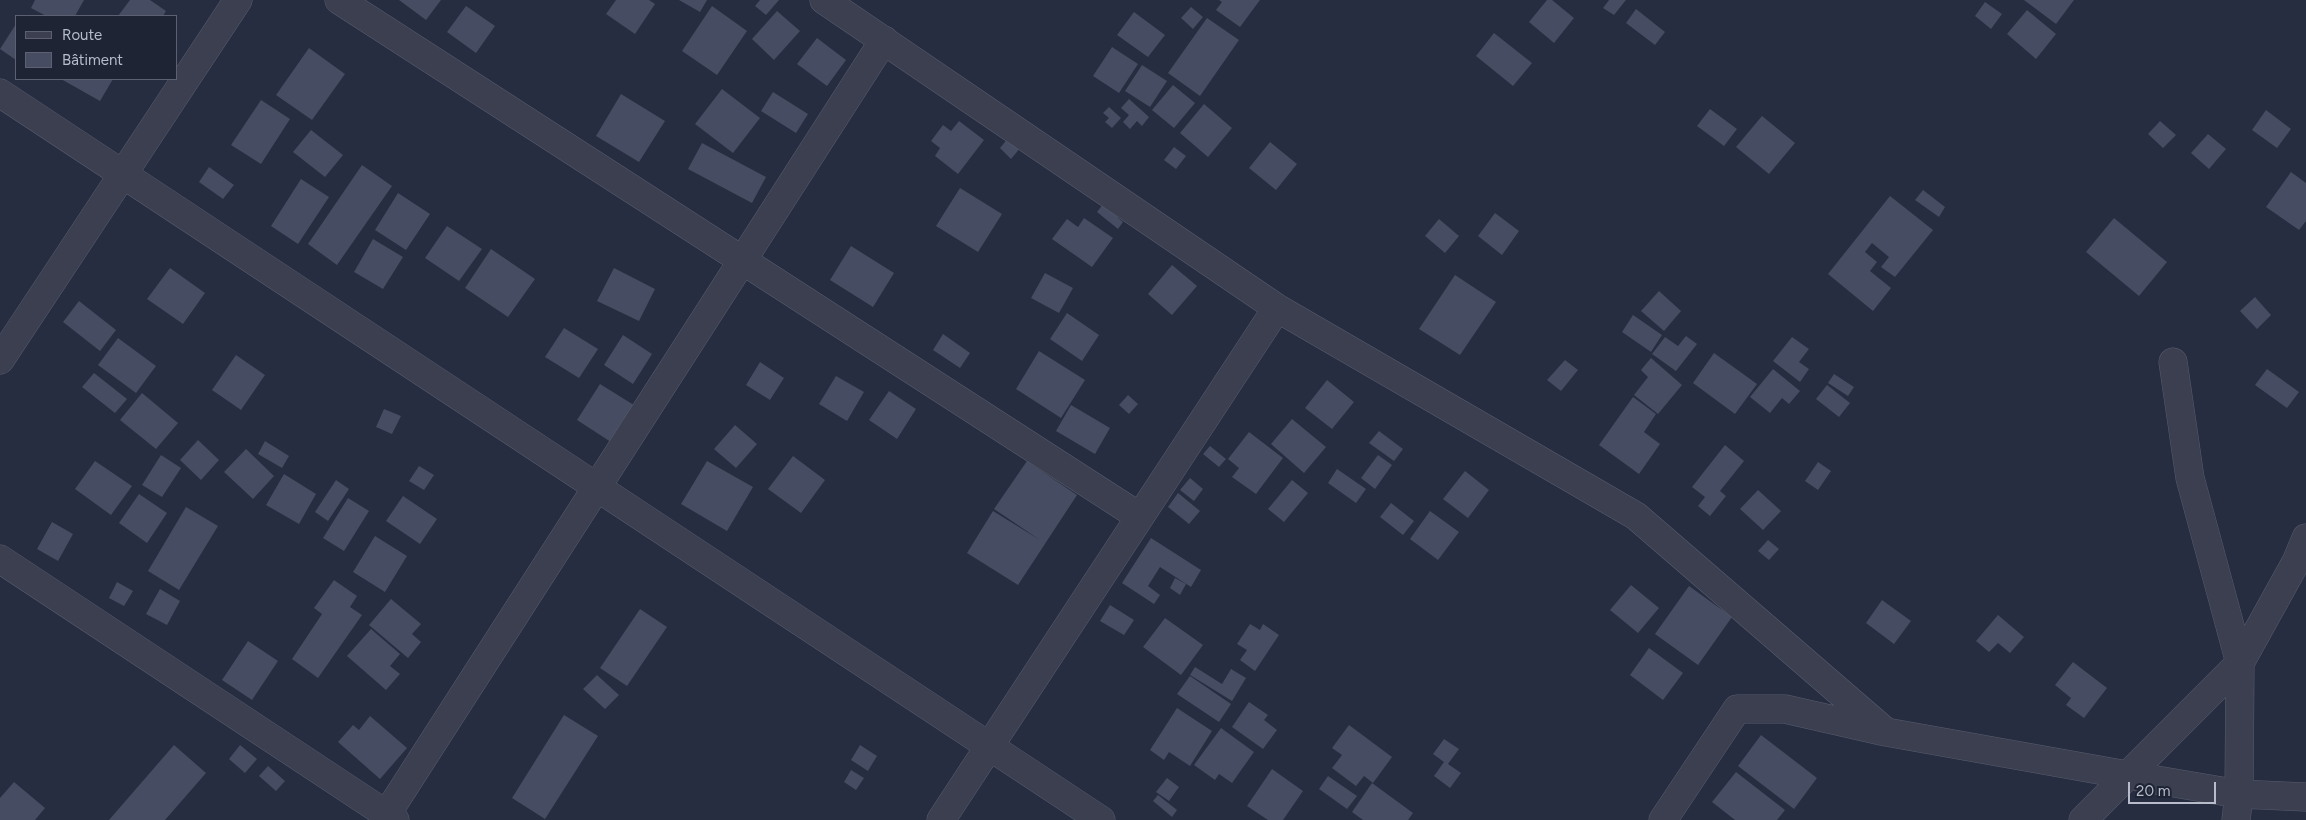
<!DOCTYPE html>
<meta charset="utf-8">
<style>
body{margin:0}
#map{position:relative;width:2306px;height:820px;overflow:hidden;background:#272d40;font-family:Figtree,sans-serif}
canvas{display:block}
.legend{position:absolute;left:15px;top:15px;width:162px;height:65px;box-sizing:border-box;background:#1f2435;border:1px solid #5c6071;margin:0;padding:6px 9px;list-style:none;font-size:15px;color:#b7bbca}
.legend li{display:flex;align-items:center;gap:10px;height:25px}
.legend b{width:25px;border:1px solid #5c6071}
.scale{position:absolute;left:2128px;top:782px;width:88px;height:22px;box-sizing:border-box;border:2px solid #b7bbca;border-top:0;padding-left:6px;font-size:15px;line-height:18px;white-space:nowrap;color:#b7bbca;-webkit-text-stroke:4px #1f2435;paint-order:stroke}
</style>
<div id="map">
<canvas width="2306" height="820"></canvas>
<ul class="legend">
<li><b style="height:6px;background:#3b3f50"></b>Route</li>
<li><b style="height:14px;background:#464c61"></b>Bâtiment</li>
</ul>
<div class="scale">20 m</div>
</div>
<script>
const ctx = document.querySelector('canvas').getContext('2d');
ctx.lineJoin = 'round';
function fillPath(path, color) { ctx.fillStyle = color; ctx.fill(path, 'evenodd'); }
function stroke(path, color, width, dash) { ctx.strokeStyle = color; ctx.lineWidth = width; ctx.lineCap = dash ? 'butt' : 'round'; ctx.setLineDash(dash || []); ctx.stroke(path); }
const building = new Path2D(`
 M35 0H84L75 16H46L31 8Z
 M130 0H150L166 11 163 16H118Z
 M399 0H441L426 20Z
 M616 0H649L655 4 635 34 606 14Z
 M679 0H707L700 12Z
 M760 0H779L766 15 755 6Z
 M1219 0H1260L1240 27 1216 10 1222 2Z
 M1547 0H1552L1574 18 1554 43 1529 22Z
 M1609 0H1626L1614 15 1603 8Z
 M2024 0H2074L2056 24Z
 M1985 2 2002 14 1991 29 1975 16Z
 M466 6 495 26 476 53 447 32Z
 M712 6 747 31 717 75 682 51Z
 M1191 7 1203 17 1193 29 1181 18Z
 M1636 9 1665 32 1655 45 1626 23Z
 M2027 10 2056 34 2036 59 2007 34Z
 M777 11 800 31 774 60 752 39Z
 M1134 12 1165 35 1148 57 1117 35Z
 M1207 18 1239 40 1200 96 1168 73Z
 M16 24V60L0 49Z
 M1494 33 1532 63 1513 86 1476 56Z
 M817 38 846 60 827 86 797 64Z
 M1112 47 1138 64 1119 93 1093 76Z
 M309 48 345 74 312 120 276 95Z
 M1142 65 1167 81 1150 107 1125 91Z
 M61 79H113L100 101Z
 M1173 85 1195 103 1174 128 1152 110Z
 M722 89 760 118 733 153 695 124Z
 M773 92 808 114 796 133 761 111Z
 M621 94 665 121 639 162 596 136Z
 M1129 99 1149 117 1142 126 1137 121 1130 129 1123 122 1129 115 1121 108Z
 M261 100 290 119 261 164 231 145Z
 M1204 104 1232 128 1208 157 1180 133Z
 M1109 107 1121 118 1112 128 1105 122 1109 118 1103 113Z
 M1710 109 1737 129 1724 146 1697 126Z
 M2266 110 2291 129 2277 148 2252 130Z
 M1762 116 1795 143 1769 174 1736 147Z
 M959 121 984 140 958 174 935 156 940 148 931 141 943 125 951 131Z
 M2160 121 2176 135 2163 148 2148 134Z
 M311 130 343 155 325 177 293 152Z
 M2208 134 2226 149 2209 169 2191 153Z
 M1009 137 1021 147 1011 159 1000 148Z
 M1270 142 1297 164 1276 190 1249 168Z
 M702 143 766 177 752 203 688 169Z
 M1174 147 1186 156 1176 169 1164 160Z
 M362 165 392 186 337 265 308 244Z
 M209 167 234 185 223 199 199 182Z
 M2291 172 2306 183V221L2299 230 2266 207Z
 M301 179 329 197 298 244 271 226Z
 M960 188 1002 214 978 252 936 226Z
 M1923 190 1945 207 1939 217 1915 200Z
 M398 193 430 214 406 250 375 230Z
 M1890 196 1933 230 1895 277 1881 267 1889 257 1872 243 1865 252 1877 262 1870 271 1891 288 1873 311 1828 274Z
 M1106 200 1121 212 1117 217 1123 222 1118 229 1097 212Z
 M1495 213 1519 231 1502 255 1478 236Z
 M1084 218 1113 238 1092 267 1052 239 1067 219 1078 227Z
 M2114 218 2167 262 2139 296 2086 252Z
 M1439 219 1459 236 1445 253 1425 236Z
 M447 226 482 249 459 281 425 258Z
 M373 239 403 257 383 289 354 272Z
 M851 246 894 273 873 307 830 280Z
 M491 249 535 279 508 317 465 288Z
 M1172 265 1197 286 1172 315 1148 294Z
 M170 268 205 293 183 324 147 299Z
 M614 268 655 289 639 321 597 301Z
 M1045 273 1073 288 1059 313 1031 298Z
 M1455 275 1496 302 1460 355 1419 329Z
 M1659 291 1681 311 1664 331 1641 311Z
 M2255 297 2271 315 2257 329 2240 311Z
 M79 301 116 330 100 351 63 322Z
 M1067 313 1099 335 1082 361 1050 339Z
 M1633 315 1662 335 1651 352 1622 332Z
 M564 328 598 349 579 378 545 357Z
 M943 334 970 353 960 368 933 350Z
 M623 335 652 354 633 384 604 365Z
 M1686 336 1697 344 1676 371 1652 354 1665 337 1678 346Z
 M1792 337 1809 349 1799 362 1809 369 1800 382 1773 361Z
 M118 338 156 366 136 393 98 365Z
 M1039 351 1085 380 1061 418 1016 389Z
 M1714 353 1757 384 1735 414 1693 383Z
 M236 355 265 375 241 410 212 390Z
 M1651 358 1682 385 1658 414 1634 395 1648 377 1641 370Z
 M1565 360 1578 370 1561 391 1547 380Z
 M760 362 784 378 770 400 746 385Z
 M1773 369 1800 391 1789 404 1782 398 1770 413 1750 397Z
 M2267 369 2299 392 2287 408 2255 385Z
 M94 373 127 399 115 413 82 387Z
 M1834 374 1854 387 1848 396 1828 383Z
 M836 376 864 392 847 421 819 404Z
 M1327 380 1354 402 1332 429 1305 408Z
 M600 384 637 407 614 444 577 420Z
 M1827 385 1850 403 1839 417 1816 399Z
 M889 391 916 409 897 439 869 420Z
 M142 393 178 423 156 449 120 420Z
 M1128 395 1138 404 1129 414 1119 405Z
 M1633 397 1656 414 1644 432 1660 444 1639 474 1599 445Z
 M1071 405 1110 428 1095 454 1056 431Z
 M384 409 401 416 392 434 376 427Z
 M1292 419 1326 447 1304 473 1271 444Z
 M735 425 757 444 736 468 714 449Z
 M1379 431 1403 449 1394 461 1369 443Z
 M1249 432 1283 458 1256 494 1232 477 1239 468 1228 459Z
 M198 440 219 460 201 480 180 460Z
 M265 441 289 456 282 468 258 454Z
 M1725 445 1744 461 1720 491 1726 496 1710 516 1698 506 1705 497 1692 487Z
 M1210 446 1226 459 1219 467 1203 454Z
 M246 449 274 476 253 499 224 472Z
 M161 455 181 468 162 497 142 485Z
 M1378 455 1392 465 1375 489 1361 478Z
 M793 456 825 480 801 513 768 489Z
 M95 461 132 486 111 515 75 489Z
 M707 461 753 487 727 531 681 504Z
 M1027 461 1077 495 1018 585 967 553 993 511 1040 540 994 509Z
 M1818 462 1831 471 1818 490 1805 481Z
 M419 466 434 475 424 490 409 481Z
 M1337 469 1366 489 1356 503 1328 483Z
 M1465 471 1489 490 1468 518 1443 499Z
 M284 474 316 494 299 524 266 505Z
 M1190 478 1203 489 1194 501 1180 490Z
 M336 480 349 489 328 521 315 512Z
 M1292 480 1308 493 1284 522 1268 509Z
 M1758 490 1781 511 1763 530 1740 509Z
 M1178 493 1200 511 1189 524 1168 507Z
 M139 494 167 513 147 543 119 523Z
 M403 496 437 519 420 544 386 521Z
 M348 498 369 511 344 551 323 538Z
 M1391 503 1414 521 1403 535 1380 517Z
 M186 507 218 526 179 590 148 571Z
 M1430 511 1459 532 1438 560 1410 539Z
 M52 522 73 534 58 561 37 549Z
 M375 536 407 556 385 592 353 572Z
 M1151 538 1201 570 1191 587 1160 567 1148 586 1160 595 1154 604 1122 583Z
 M1768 540 1779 549 1769 560 1758 551Z
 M1175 578 1186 584 1180 595 1170 588Z
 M334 580 357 596 350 607 362 615 318 678 292 659 322 614 314 608Z
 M117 582 133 591 124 606 109 598Z
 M1631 585 1659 608 1638 633 1610 610Z
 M1689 586 1732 617 1698 665 1655 634Z
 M160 589 180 601 167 625 146 614Z
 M391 599 421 624 412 634 421 642 408 658 369 625Z
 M1882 600 1911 621 1894 644 1866 623Z
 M1110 605 1134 620 1124 635 1100 621Z
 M640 609 667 627 627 686 600 668Z
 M1998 615 2024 637 2010 653 1998 643 1989 652 1976 641Z
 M1165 618 1203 645 1181 675 1143 647Z
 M1250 624 1260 630 1263 624 1279 635 1255 671 1240 660 1247 650 1237 644Z
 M371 629 400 654 390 666 400 674 386 690 347 656Z
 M248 641 278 661 252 700 222 680Z
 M1649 648 1683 673 1663 700 1630 675Z
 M2073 662 2107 688 2084 718 2066 705 2071 698 2055 685Z
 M1195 667 1222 684 1231 669 1246 678 1232 701 1190 675Z
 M597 675 619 695 605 709 583 689Z
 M1190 676 1231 704 1219 722 1177 694Z
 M1249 702 1268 715 1264 720 1277 730 1263 749 1232 727Z
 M1177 708 1212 731 1190 766 1169 752 1164 760 1150 750Z
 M564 715 598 736 545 819 512 798Z
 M370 716 407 748 380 779 338 742 353 725 359 730Z
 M1349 725 1392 757 1373 783 1364 776 1356 786 1332 768 1342 755 1332 748Z
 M1221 728 1254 752 1232 783 1219 774 1215 780 1194 765Z
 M1761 735 1817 778 1794 809 1738 766Z
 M1444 739 1459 749 1448 764 1461 773 1450 788 1434 776 1444 762 1433 754Z
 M174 745 206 773 165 820H109Z
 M240 745 257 759 245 773 229 759Z
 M860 745 877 756 868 771 851 760Z
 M268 766 285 781 276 791 259 776Z
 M1272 769 1303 791 1283 820H1268L1247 806Z
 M851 770 864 778 856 790 844 782Z
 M1736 772 1785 810 1777 820H1735L1712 802Z
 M1328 776 1357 796 1347 809 1319 789Z
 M1167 778 1179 787 1169 801 1156 792Z
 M14 782 45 808 35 820H0V798Z
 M1372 783 1413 813 1408 820H1363L1352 812Z
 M1158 795 1177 810 1172 817 1153 801Z`);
const street = new Path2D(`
 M339 0 1140 517
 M824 0 1277 308 1636 516 1886 732
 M0 93 1101 820
 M0 360 238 0
 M2173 362 2190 478 2240 663 2239 794 2236 820
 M0 559 395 820
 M383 820 884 40
 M941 820 1277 308
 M1663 820 1737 709H1785L1886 732 2127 775 2239 794 2306 797
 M2083 820 2240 663 2296 562 2306 538`);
fillPath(building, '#464c61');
stroke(street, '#585d6d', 29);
stroke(street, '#3b3f50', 28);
</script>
